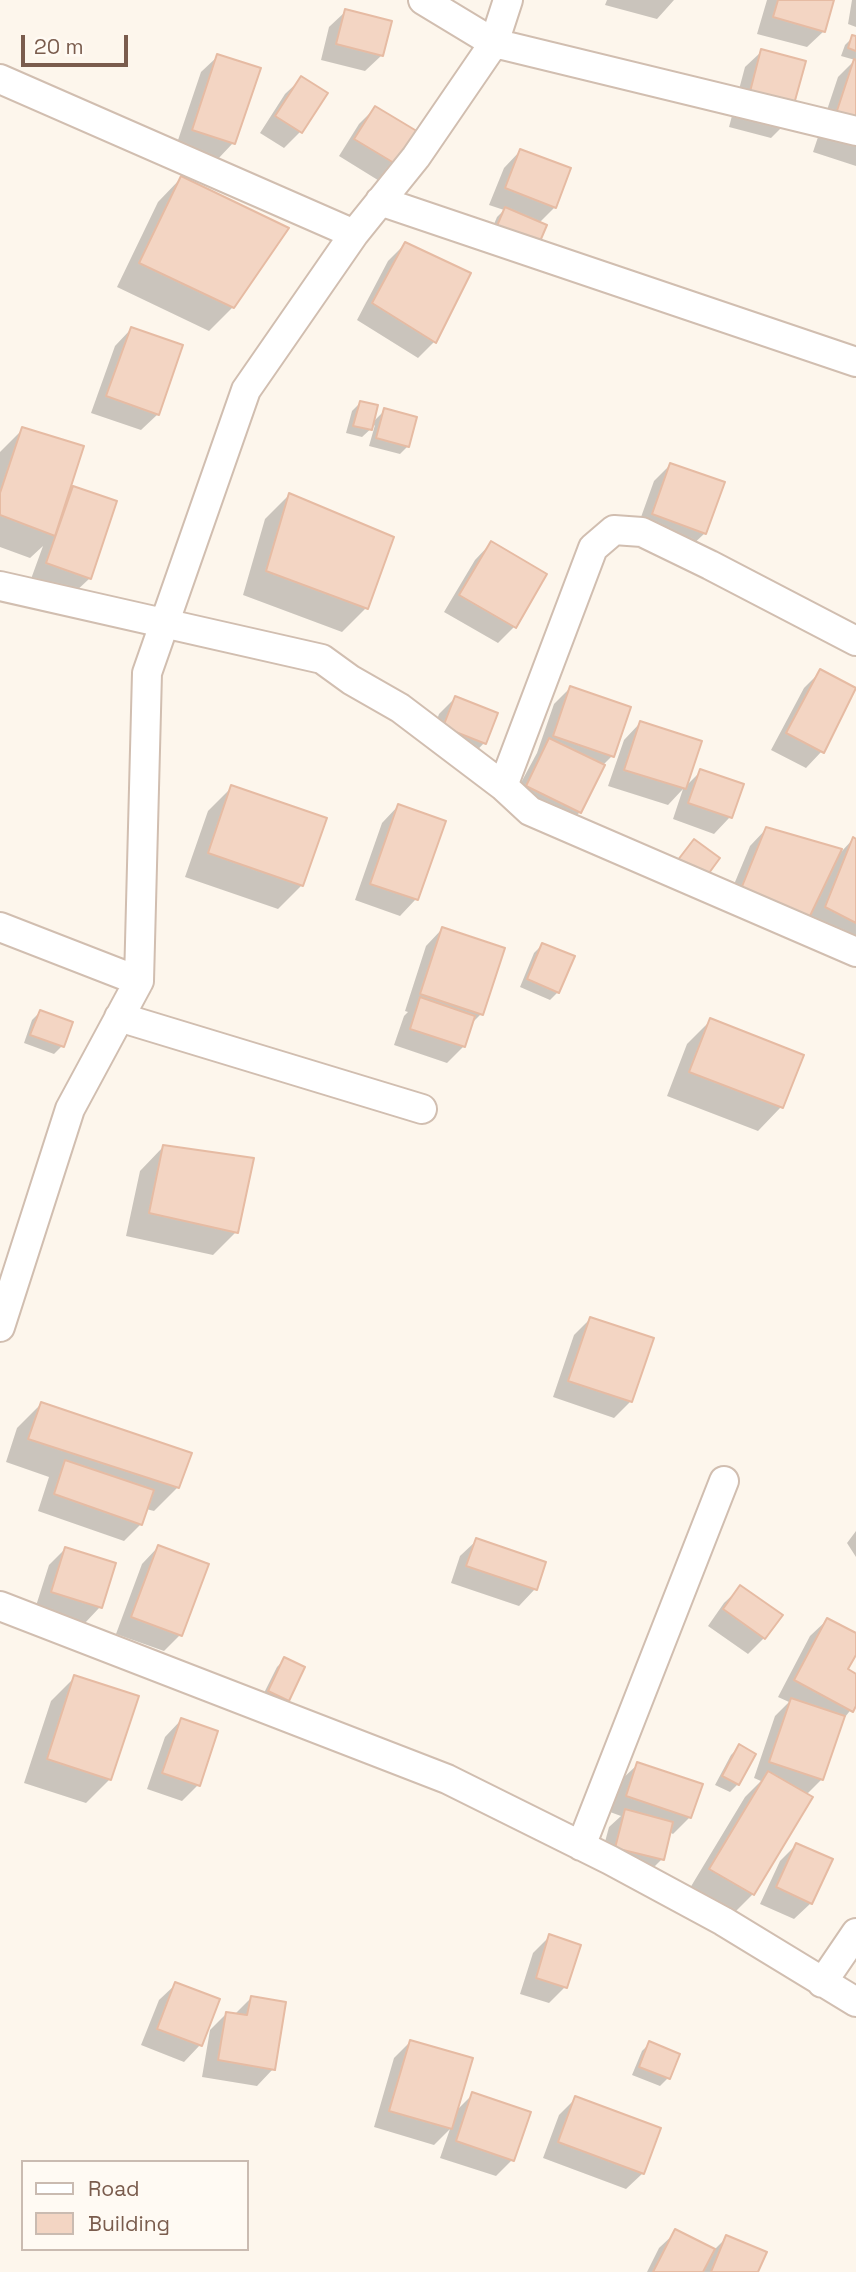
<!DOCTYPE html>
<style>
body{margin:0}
#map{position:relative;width:856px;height:2272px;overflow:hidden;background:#fdf6ec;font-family:"Space Grotesk",sans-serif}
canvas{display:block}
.legend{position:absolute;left:21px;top:2160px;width:228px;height:91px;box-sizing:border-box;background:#fffaf3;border:2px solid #cabbb1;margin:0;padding:9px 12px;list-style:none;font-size:21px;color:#7a5c4d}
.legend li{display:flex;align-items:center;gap:14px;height:35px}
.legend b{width:35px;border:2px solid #cabbb1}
.scale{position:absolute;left:21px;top:35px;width:107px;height:32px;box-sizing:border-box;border:4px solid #7a5c4d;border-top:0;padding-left:9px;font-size:21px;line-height:24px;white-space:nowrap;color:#7a5c4d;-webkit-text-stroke:5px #fffaf3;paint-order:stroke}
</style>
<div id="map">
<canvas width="856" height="2272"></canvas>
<ul class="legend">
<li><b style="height:9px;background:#fff"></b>Road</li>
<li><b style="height:19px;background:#f3d5c3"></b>Building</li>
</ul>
<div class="scale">20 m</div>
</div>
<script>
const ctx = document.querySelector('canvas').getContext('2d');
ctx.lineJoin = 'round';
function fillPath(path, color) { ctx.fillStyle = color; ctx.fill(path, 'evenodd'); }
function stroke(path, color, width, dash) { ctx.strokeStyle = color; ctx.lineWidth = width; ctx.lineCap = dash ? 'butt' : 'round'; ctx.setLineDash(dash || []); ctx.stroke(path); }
const shadow = new Path2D(`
 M607 0H674L657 19 605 5Z
 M767 0H833L824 31 807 47 757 34Z
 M852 0H856V27L848 24Z
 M346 11 382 55 365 71 321 60 329 27Z
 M853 37 856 38V166L813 152 838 77 855 60 841 56 845 45Z
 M762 51 788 121 771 138 729 127 745 67Z
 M218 56 233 143 217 160 176 146 201 72Z
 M302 78 300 132 284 148 260 133 285 94Z
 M375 108 417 133 381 182 339 156 359 124Z
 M520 151 555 207 539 223 489 236 497 217 504 210 489 205 504 168Z
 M181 178 233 307 209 331 117 287 158 202Z
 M405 244 434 342 418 358 357 320 388 261Z
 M131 329 158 414 141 430 91 413 115 346Z
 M360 403 372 423 385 410 408 446 400 454 369 446 375 425 362 437 346 433 352 411Z
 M23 429 66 495 73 488 90 578 73 594 31 579 43 546 30 558 0 547V452Z
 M670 465 705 533 688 549 636 531 654 481Z
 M289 495 392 538 366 608 342 632 243 595 265 519Z
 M491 543 545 575 514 627 498 643 444 612 475 560Z
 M821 671 822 751 806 768 771 750 804 688Z
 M570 688 612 756 603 765 580 812 563 829 510 803 537 753 554 704Z
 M455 698 484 743 468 760 428 744 439 714Z
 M640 723 685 787 701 771 730 817 714 834 673 819 683 789 668 805 608 786 624 740Z
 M232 787 302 885 278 909 185 877 208 811Z
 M398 806 416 899 400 916 355 900 382 823Z
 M766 829 842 851 853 839 856 840V959L803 931 725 906 750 846Z
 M442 929 481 1014 471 1024 464 1046 447 1063 394 1045 404 1016 408 1012 405 1011 426 946Z
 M542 945 558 992 550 1000 520 987 534 953Z
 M40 1012 62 1046 54 1054 24 1043 32 1020Z
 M711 1020 781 1107 758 1131 667 1096 687 1044Z
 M163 1147 236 1232 213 1255 126 1236 140 1171Z
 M590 1319 631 1401 614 1418 553 1397 574 1335Z
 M41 1404 178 1487 154 1511 146 1509 141 1524 124 1541 38 1511 49 1477 6 1462 17 1428Z
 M856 1531V1557L847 1543Z
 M477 1540 535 1589 519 1606 451 1583 460 1556Z
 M158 1547 180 1635 164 1651 116 1634 142 1564Z
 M65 1549 100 1607 84 1624 35 1609 49 1565Z
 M741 1587 764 1638 748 1654 708 1626 724 1603Z
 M827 1620 856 1635V1652L846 1670 856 1676V1703L842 1721 822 1779 806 1795 753 1894 729 1918 687 1893 745 1797 761 1781 754 1778 775 1716 789 1702 778 1697 810 1636Z
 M285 1659 287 1700 279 1708 261 1699 277 1667Z
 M75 1677 110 1779 86 1803 24 1783 51 1701Z
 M181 1720 198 1785 182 1801 147 1789 165 1737Z
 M739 1747 738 1784 730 1792 715 1785 731 1755Z
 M638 1764 690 1817 673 1834 669 1832 662 1859 645 1876 599 1864 609 1827 621 1816 610 1812 621 1780Z
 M796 1845 811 1903 794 1919 760 1904 780 1861Z
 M550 1936 565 1987 549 2003 520 1994 533 1953Z
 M176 1984 218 2000 200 2045 184 2062 141 2045 159 2000Z
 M251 1998 273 2069 257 2086 202 2077 210 2030 226 2014 234 2015Z
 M410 2042 456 2111 473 2094 512 2160 496 2176 440 2158 450 2129 434 2145 374 2127 394 2058Z
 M650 2043 668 2078 660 2086 632 2075 642 2051Z
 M576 2098 643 2173 626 2189 543 2158 559 2115Z
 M676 2232 713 2251 727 2237 756 2272H647L659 2248Z`);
const building = new Path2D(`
 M778 0H834L825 32 773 17Z
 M345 9 392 21 383 56 336 44Z
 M852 35 856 36V51L848 48Z
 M761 49 806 61 789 122 745 111Z
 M217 54 261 68 235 144 192 130Z
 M854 59 856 60V144L829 135Z
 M301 76 328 93 302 133 275 116Z
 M375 106 420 133 399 166 354 139Z
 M520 149 571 168 556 208 505 188Z
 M181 176 289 228 234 308 139 263Z
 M505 207 547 225 538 246 496 228Z
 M405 242 471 273 436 343 372 303Z
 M131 327 183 345 159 415 106 396Z
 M360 401 378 405 372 430 353 426Z
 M384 408 417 417 409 447 376 438Z
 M22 427 84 446 55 536 0 515V493Z
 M670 463 725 482 706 534 652 514Z
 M73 486 117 501 91 579 46 563Z
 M289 493 394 537 368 609 266 571Z
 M491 541 547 574 516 628 459 595Z
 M820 669 856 688 824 753 786 733Z
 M570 686 631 707 614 757 553 736Z
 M455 696 498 713 486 744 443 727Z
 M640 721 702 741 686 789 624 770Z
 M549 738 605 765 581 813 526 786Z
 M700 769 744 784 732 818 688 803Z
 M231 785 327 818 303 886 208 853Z
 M398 804 446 821 418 900 370 884Z
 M766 827 842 849 809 918 741 889Z
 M853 837 856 839V923L825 907Z
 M694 839 720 858 701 884 674 865Z
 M442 927 505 948 483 1015 420 994Z
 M542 943 575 956 559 993 527 979Z
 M420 997 475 1016 465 1047 410 1029Z
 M40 1010 73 1022 64 1047 30 1035Z
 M710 1018 804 1055 783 1108 689 1072Z
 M163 1145 254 1158 238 1233 149 1213Z
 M590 1317 654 1338 632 1402 568 1381Z
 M41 1402 192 1453 179 1488 28 1439Z
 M65 1460 154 1490 142 1525 54 1494Z
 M476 1538 546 1562 537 1590 466 1566Z
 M158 1545 209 1564 182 1636 131 1617Z
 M65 1547 116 1563 102 1608 51 1592Z
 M740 1585 783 1615 765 1639 723 1609Z
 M827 1618 856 1633V1655L848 1669 856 1674V1706L853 1712 794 1680Z
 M284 1657 305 1667 289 1701 268 1691Z
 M74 1675 139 1696 111 1780 47 1759Z
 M791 1698 845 1716 823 1780 769 1762Z
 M181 1718 218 1731 200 1786 162 1773Z
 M739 1744 756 1754 739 1785 722 1776Z
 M637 1762 703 1784 691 1818 626 1796Z
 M768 1771 813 1797 754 1895 709 1869Z
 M625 1809 673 1822 664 1860 615 1848Z
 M796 1843 833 1859 812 1904 776 1887Z
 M549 1934 581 1945 567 1988 536 1978Z
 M175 1982 220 1999 202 2046 157 2029Z
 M251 1996 286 2002 275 2070 218 2060 226 2012 247 2015Z
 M410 2040 473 2058 452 2129 389 2111Z
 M649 2041 680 2054 670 2079 639 2067Z
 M472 2092 531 2112 514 2161 456 2141Z
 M575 2096 661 2128 644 2174 558 2142Z
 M675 2229 715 2249 703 2272H653Z
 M726 2235 767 2252 758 2272H711Z`);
const minor = new Path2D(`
 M423 0 494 43 856 131
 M0 79 354 234
 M380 201 856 362
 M0 586 322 659 351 680 400 708 503 786
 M856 641 710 565 642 532 614 530 593 548 503 786 530 811 856 952
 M0 927 139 981
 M119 1017 422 1109
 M0 1327 70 1109 139 981 147 673 246 390 354 234 416 157 494 43 508 0
 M0 1606 447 1779 610 1860 723 1921 856 2002
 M581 1846 724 1481
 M822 1983 856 1933`);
fillPath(shadow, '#0003');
fillPath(building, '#f3d5c3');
stroke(building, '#e6bba3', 2);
stroke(minor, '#d1beb0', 32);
stroke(minor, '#fff', 28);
</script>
